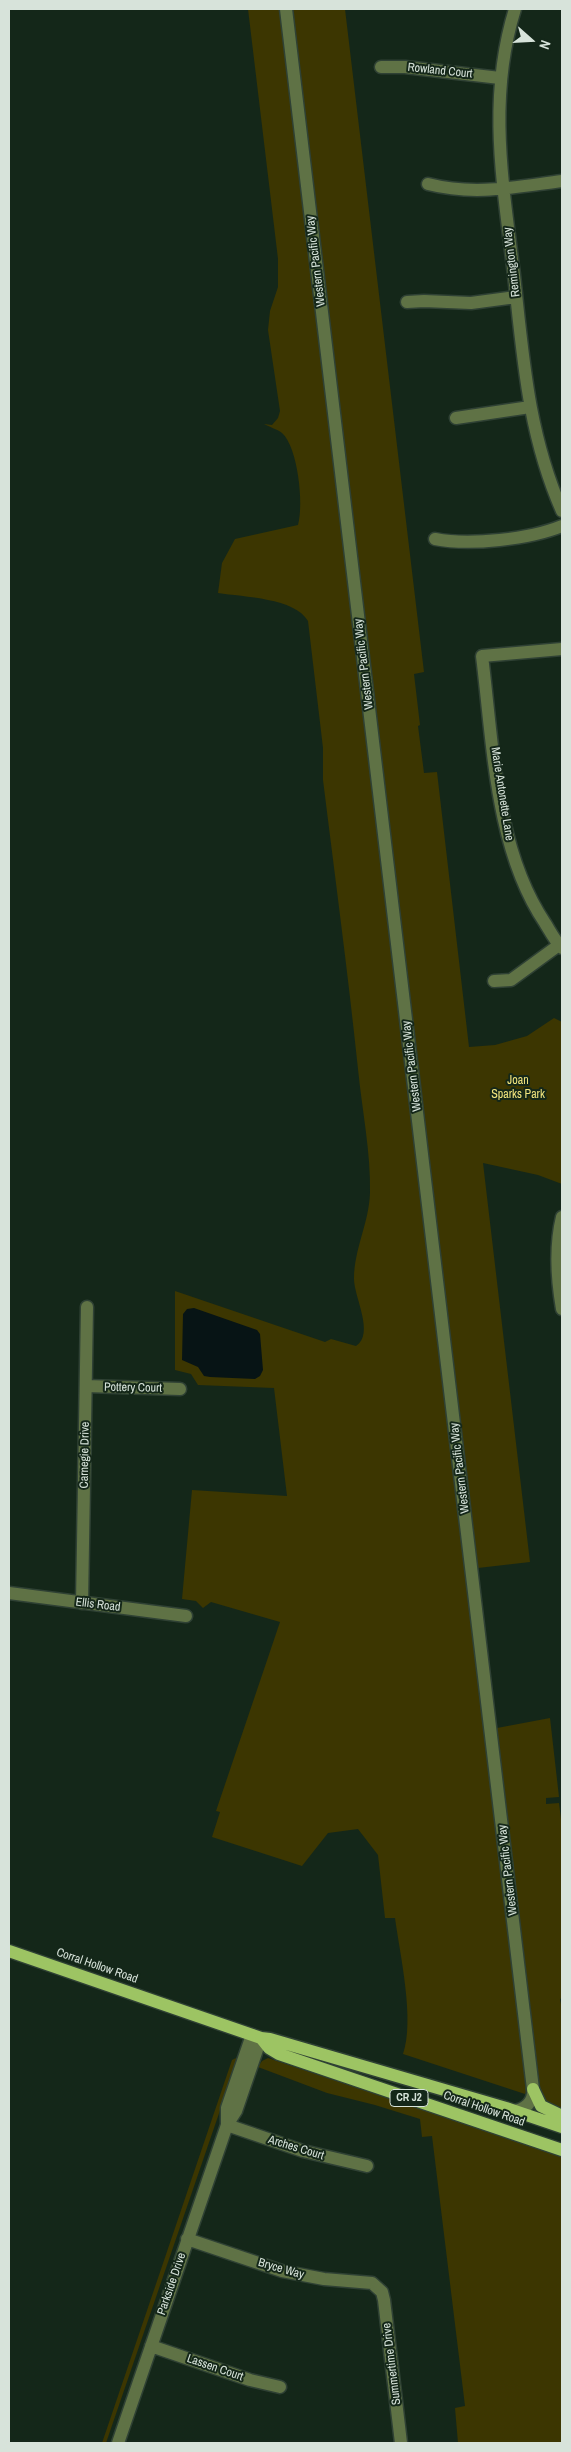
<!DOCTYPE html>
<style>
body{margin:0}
#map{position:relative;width:571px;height:2452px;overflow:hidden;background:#142719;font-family:"Archivo Narrow",sans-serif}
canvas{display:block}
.frame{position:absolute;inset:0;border:10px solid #d7e3da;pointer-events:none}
.north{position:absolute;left:506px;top:15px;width:50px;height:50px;-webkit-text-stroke:4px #142719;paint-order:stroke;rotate:109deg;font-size:14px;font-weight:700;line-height:20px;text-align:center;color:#d7e3da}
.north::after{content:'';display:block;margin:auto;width:18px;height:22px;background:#d7e3da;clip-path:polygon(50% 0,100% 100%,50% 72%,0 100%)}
</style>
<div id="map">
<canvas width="571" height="2452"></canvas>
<div class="frame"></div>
<div class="north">N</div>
</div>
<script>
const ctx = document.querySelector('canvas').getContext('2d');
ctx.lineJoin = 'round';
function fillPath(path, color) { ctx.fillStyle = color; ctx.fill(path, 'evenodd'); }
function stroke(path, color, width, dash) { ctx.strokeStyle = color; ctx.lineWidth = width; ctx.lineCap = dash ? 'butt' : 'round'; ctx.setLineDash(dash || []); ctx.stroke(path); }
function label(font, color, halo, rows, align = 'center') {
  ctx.font = font + ' "Archivo Narrow",sans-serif'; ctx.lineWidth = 4; ctx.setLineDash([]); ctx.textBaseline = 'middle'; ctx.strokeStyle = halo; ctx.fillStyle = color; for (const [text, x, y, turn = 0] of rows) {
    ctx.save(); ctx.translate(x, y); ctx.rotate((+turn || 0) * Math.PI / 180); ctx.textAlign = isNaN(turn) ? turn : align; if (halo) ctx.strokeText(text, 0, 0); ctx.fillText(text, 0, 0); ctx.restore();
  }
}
const green = new Path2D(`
 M248 9H282L530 2084 525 2094 403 2054C415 2020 400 1955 395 1918H385L378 1855 358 1829 328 1833 302 1866 212 1837 220 1812 216 1811 280 1622 211 1602 203 1608 196 1601 182 1599 192 1490 287 1496 274 1388 198 1385 191 1374 175 1370V1291L325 1342 331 1339 356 1346C375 1334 354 1297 354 1279 354 1249 369 1223 370 1193 371 1153 362 1110 358 1069 348 973 335 877 323 780V748L308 621C295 598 244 597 218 593L222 563 235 539 298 525C304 505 298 447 282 433 277 429 269 427 264 424L272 425 278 418 280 411 268 330 270 311 278 287V259Z
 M292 9H345L424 672 414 674 420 725 418 726 424 773 437 772 469 1047 495 1045 527 1036 554 1018 562 1022V1184L538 1175 483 1163 530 1562 478 1568Z
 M550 1718 559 1797 546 1798V1804L559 1803 562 1827V1998L560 1999 562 2010V2108L544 2101 540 2089 497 1728Z
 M236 2058H238L106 2443H102L232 2060Z
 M268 2058 562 2156V2443H458L455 2408 465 2406 432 2136 422 2137 420 2119 375 2105 327 2093 258 2067 262 2061Z`);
const water = new Path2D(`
 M194 1308 257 1330 260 1334 263 1370 260 1376 255 1379 210 1377 204 1376 198 1367 182 1360 183 1314 187 1309Z`);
const minor = new Path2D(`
 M286 9 533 2089C534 2102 525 2110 513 2111
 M515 9C487 99 503 184 514 275 523 357 528 434 562 511
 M381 67H405L500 78
 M428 184C475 196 515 187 562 181
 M407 302 424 301 471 303 516 297
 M456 418 530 407
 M435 539C470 546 530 539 562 526
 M562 649 482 656C493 743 495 849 545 923 550 931 555 941 562 948
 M494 981 511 980 559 945
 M562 1217C555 1246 557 1280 562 1309
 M86 1386 180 1389
 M9 1593 186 1616
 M82 1603 87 1307
 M227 2125 303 2151 367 2166
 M227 2125V2108L252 2035
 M187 2239 282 2271 324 2279 372 2283 382 2292 384 2300 401 2443
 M151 2346 250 2380 280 2387
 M118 2443 227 2125 236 2111 261 2038`);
const major = new Path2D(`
 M9 1951 261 2038 270 2039 506 2108 562 2127
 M261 2038 269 2048 279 2054 562 2150
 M533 2089 541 2106 562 2116`);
const shields = [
 [409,2098,38]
];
const shieldNames = [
 ["CR J2",409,2098]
];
const streetNames = [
 ["Rowland Court",440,71,6],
 ["Western Pacific Way",316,261,-97],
 ["Remington Way",512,262,-97],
 ["Western Pacific Way",364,664,-97],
 ["Marie Antonette Lane",502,794,81],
 ["Western Pacific Way",412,1066,-97],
 ["Pottery Court",133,1388,1],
 ["Carnegie Drive",85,1455,-89],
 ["Western Pacific Way",460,1468,-97],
 ["Ellis Road",98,1605,7],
 ["Western Pacific Way",508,1870,-97],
 ["Corral Hollow Road",97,1966,19],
 ["Corral Hollow Road",484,2109,19],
 ["Arches Court",296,2148,17],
 ["Bryce Way",281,2269,16],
 ["Parkside Drive",172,2284,-71],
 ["Summertime Drive",392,2364,-97],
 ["Lassen Court",215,2368,19]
];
const parkNames = [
 ["Joan",518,1081],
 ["Sparks Park",518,1095]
];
fillPath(green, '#3c3601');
fillPath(water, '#071415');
stroke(minor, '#2f4134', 15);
stroke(major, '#2f4134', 15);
stroke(minor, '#5f7245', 12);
stroke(major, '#9dc463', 12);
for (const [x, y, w] of shields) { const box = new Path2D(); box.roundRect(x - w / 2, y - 8.5, w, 17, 4); ctx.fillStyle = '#142719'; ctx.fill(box); stroke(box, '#d7e3da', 1); }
label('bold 11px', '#d7e3da', null, shieldNames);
label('12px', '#d7e3da', '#142719', streetNames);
label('12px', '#f1e47d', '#142719', parkNames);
</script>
